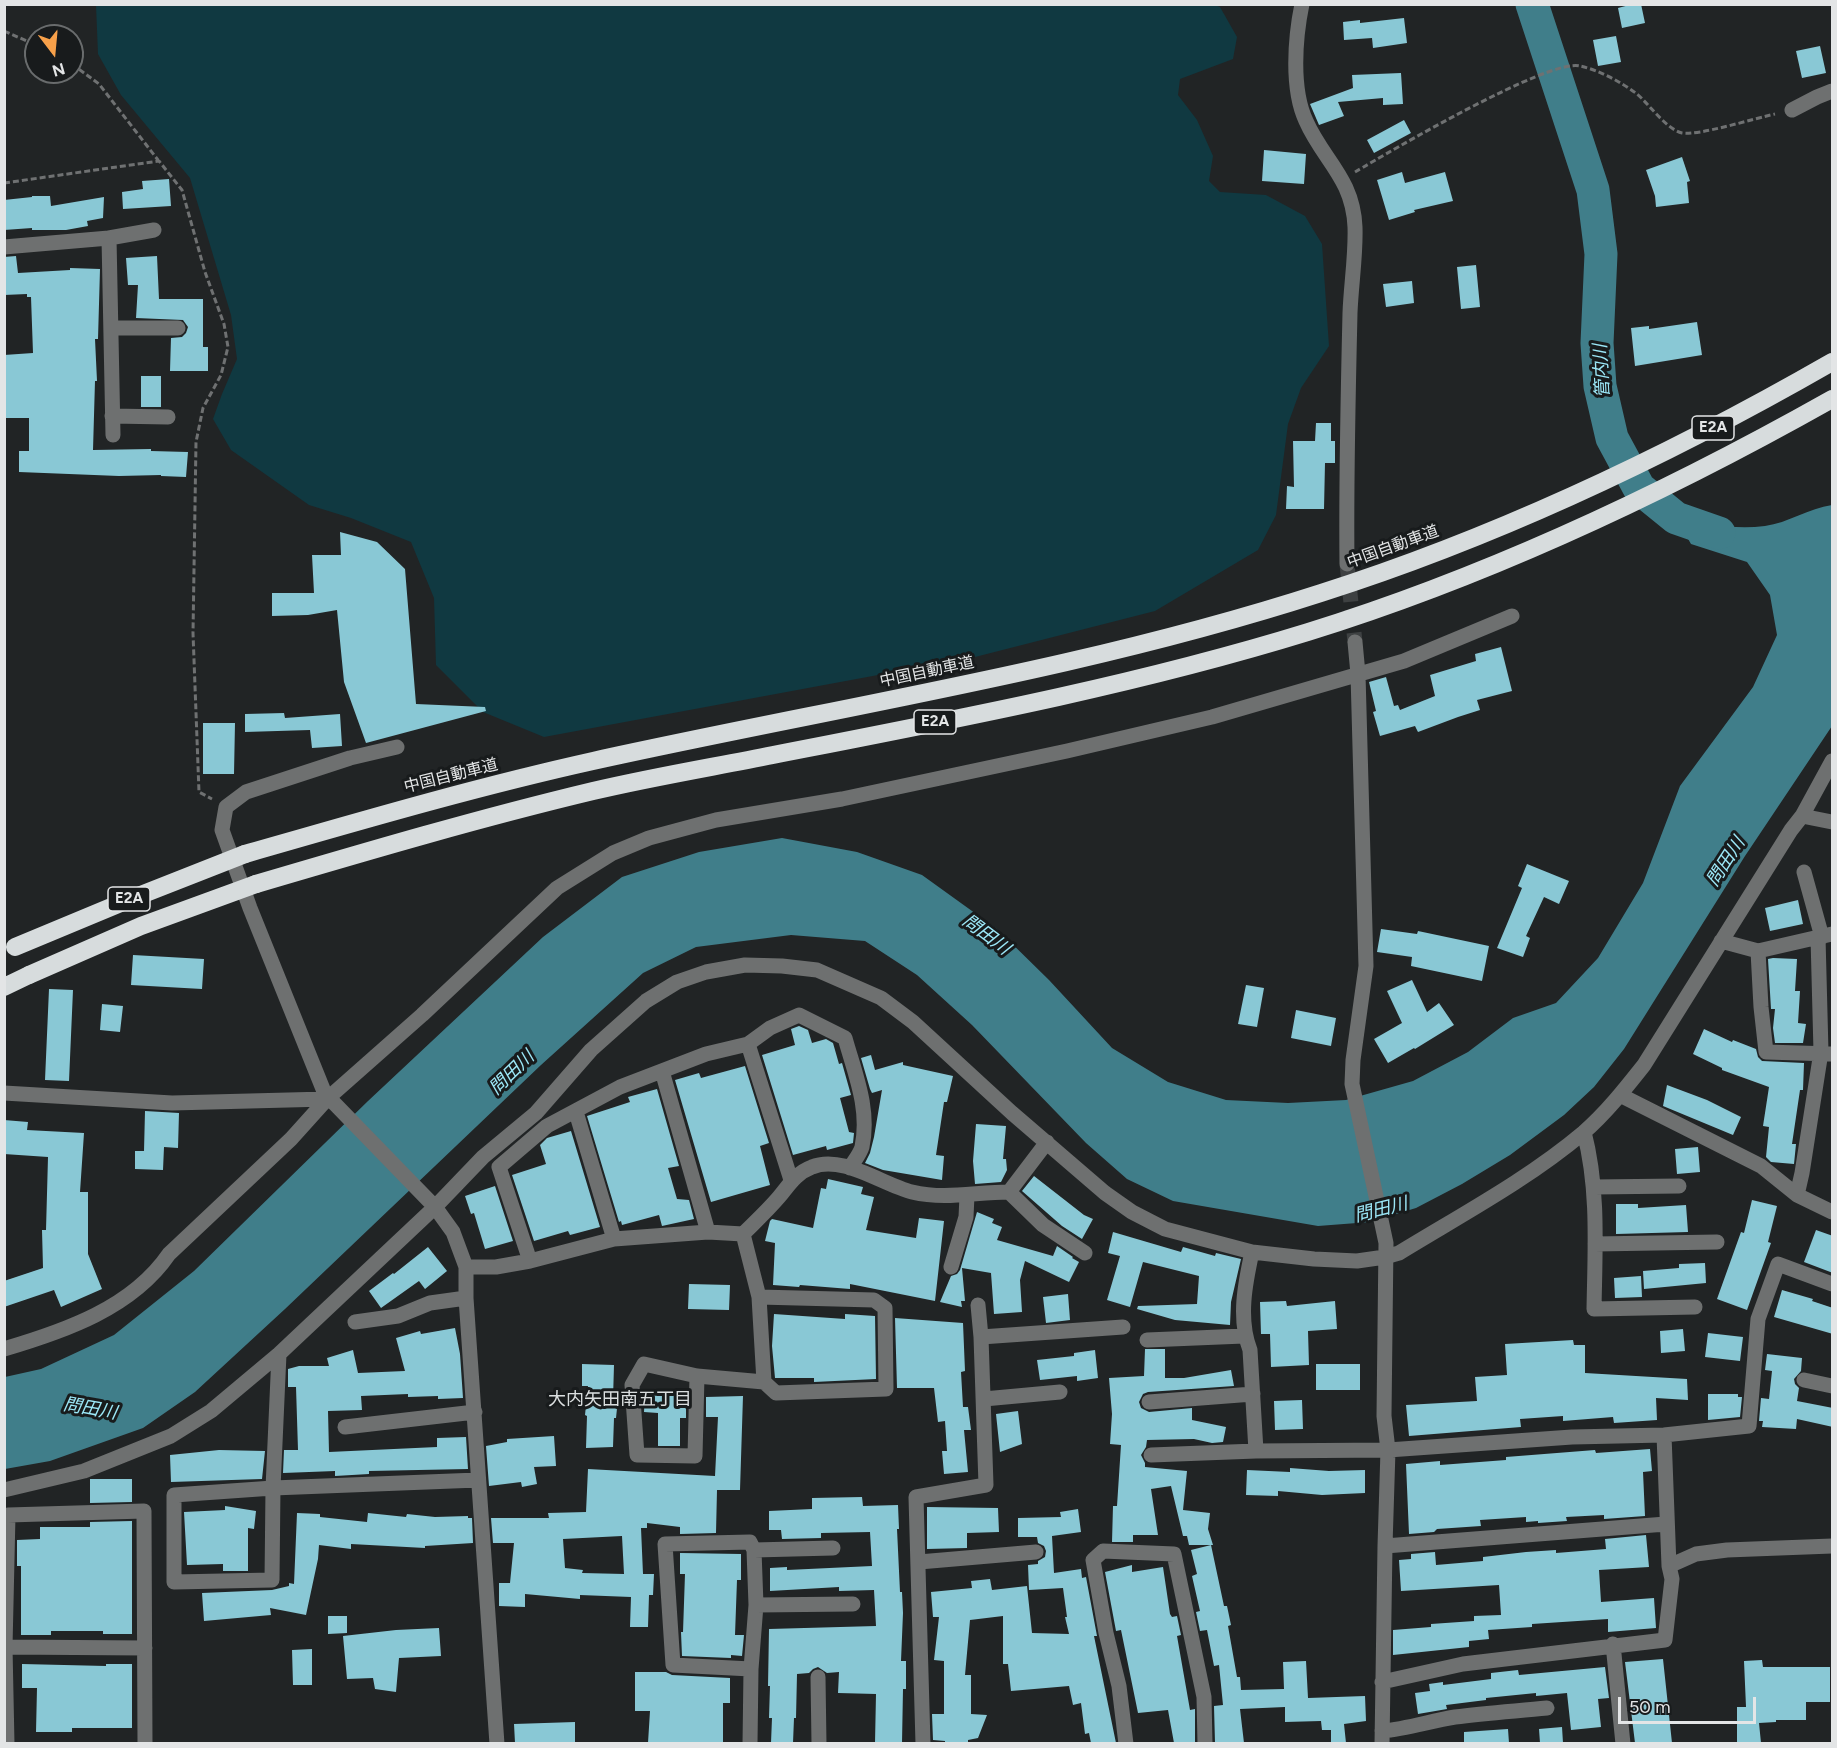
<!DOCTYPE html>
<meta charset="utf-8">
<style>
body{margin:0}
#map{position:relative;width:1837px;height:1748px;overflow:hidden;background:#212425;font-family:Figtree,sans-serif}
canvas{display:block}
.frame{position:absolute;inset:0;border:6px solid #e3e5e6;pointer-events:none}
.north{position:absolute;left:24px;top:24px;width:60px;height:60px;box-sizing:border-box;background:#181b1c;border:2px solid #696c6d;border-radius:50%;rotate:164deg;font-size:16px;font-weight:700;line-height:24px;text-align:center;color:#e3e5e6}
.north::after{content:'';display:block;margin:auto;width:21px;height:27px;background:#f8a14a;clip-path:polygon(50% 0,100% 100%,50% 72%,0 100%)}
.scale{position:absolute;left:1618px;top:1697px;width:138px;height:27px;box-sizing:border-box;border:3px solid #e3e5e6;border-top:0;padding-left:8px;font-size:18px;line-height:21px;white-space:nowrap;color:#e3e5e6;-webkit-text-stroke:4px #181b1c;paint-order:stroke}
</style>
<div id="map">
<canvas width="1837" height="1748"></canvas>
<div class="frame"></div>
<div class="north">N</div>
<div class="scale">50 m</div>
</div>
<script>
const ctx = document.querySelector('canvas').getContext('2d');
ctx.lineJoin = 'round';
function fillPath(path, color) { ctx.fillStyle = color; ctx.fill(path, 'evenodd'); }
function stroke(path, color, width, dash) { ctx.strokeStyle = color; ctx.lineWidth = width; ctx.lineCap = dash ? 'butt' : 'round'; ctx.setLineDash(dash || []); ctx.stroke(path); }
function label(font, color, halo, rows, align = 'center') {
  ctx.font = font + ' Figtree,"Noto Sans JP",sans-serif'; ctx.lineWidth = 6; ctx.setLineDash([]); ctx.textBaseline = 'middle'; ctx.strokeStyle = halo; ctx.fillStyle = color; for (const [text, x, y, turn = 0] of rows) {
    ctx.save(); ctx.translate(x, y); ctx.rotate((+turn || 0) * Math.PI / 180); ctx.textAlign = isNaN(turn) ? turn : align; if (halo) ctx.strokeText(text, 0, 0); ctx.fillText(text, 0, 0); ctx.restore();
  }
}
const green = new Path2D(`
 M96 5H1215L1220 7 1237 37 1233 59 1180 79 1178 95 1197 120 1213 156 1209 181 1220 192 1266 195 1305 216 1322 244 1329 346 1301 388 1288 424 1276 515 1258 550 1155 611 975 657 544 737 483 712 436 665 434 598 411 542 351 518 309 505 231 450 213 419 222 394 237 359 231 315 190 178 121 95 98 54Z`);
const water = new Path2D(`
 M1832 505V726L1745 856 1624 1049 1594 1087 1564 1115 1510 1155 1462 1184 1416 1208 1370 1222 1318 1226 1173 1201 1127 1179 1086 1143 972 1025 917 975 865 941 791 935 696 947 643 973 541 1065 285 1309 195 1392 143 1428 50 1461 5 1469V1377L41 1369 114 1335 194 1271 368 1101 543 937 622 877 699 852 782 838 857 852 922 875 997 929 1049 980 1112 1048 1168 1082 1226 1100 1288 1103 1346 1100 1413 1081 1468 1052 1513 1018 1556 1003 1598 958 1643 883 1680 786 1753 687 1777 635 1770 595 1747 562 1691 544 1676 518C1705 524 1735 530 1765 526 1788 523 1809 508 1832 505Z`);
const river = new Path2D(`
 M1532 4 1593 190 1601 254 1597 343 1600 386 1612 438 1639 488 1676 518 1719 533`);
const building = new Path2D(`
 M1633 4H1641L1645 23 1622 28 1618 8Z
 M1404 18 1407 43 1373 48 1372 38 1344 40 1343 22 1360 20V23Z
 M1616 36 1621 62 1598 66 1593 40Z
 M1820 46 1826 73 1802 78 1796 51Z
 M1401 73 1403 104 1383 105V98L1338 102 1344 116 1319 125 1310 104 1353 88 1352 75Z
 M1404 120 1411 133 1374 153 1367 140Z
 M1264 150 1306 154 1304 184 1262 181Z
 M1682 157 1690 181 1687 182 1689 203 1656 207 1655 196 1646 170Z
 M1402 172 1405 183 1445 172 1453 201 1414 210 1415 212 1389 220 1377 180Z
 M169 179 171 206 123 209 122 192 143 189 142 181Z
 M32 196H50L51 206 104 197 103 218 87 221 88 226 66 230H32V228L4 230V200L32 197Z
 M16 256 18 273 70 270V268L100 269 98 339H95L97 381H95L93 450 151 449V451L188 452 186 477 161 476V475L119 476 19 472V451H29V418H4V355L33 353 31 297H27V294L4 295V257Z
 M157 256 159 299H203V347H208V371H170L171 338 182 337 186 333 188 327 183 320 136 318 138 285H128L126 258Z
 M1476 265 1480 307 1461 309 1457 267Z
 M1412 281 1414 303 1386 307 1383 284Z
 M1697 322 1702 355 1635 366 1631 328 1649 326V329Z
 M141 376H161V407H141Z
 M1316 423H1331V441H1335V463H1325L1324 509H1286L1287 486 1294 487 1293 441H1315Z
 M340 532 377 542 405 569 416 704 485 707 486 711 366 743 344 682 337 610 308 615 272 616V593H314L312 555H341Z
 M1501 647 1512 691 1477 700 1480 710 1458 717 1418 732 1415 726 1380 736 1373 712 1376 711 1369 682 1386 677 1394 706 1398 705 1400 710 1435 696 1430 675 1476 661 1475 654Z
 M284 713 285 718 340 714 342 746 312 748 310 730 245 732V714Z
 M203 723H235L234 774H203Z
 M1527 864 1569 881 1559 904 1544 897 1526 936 1530 938 1523 957 1497 948 1522 888 1518 886Z
 M1798 900 1803 924 1770 931 1765 908Z
 M1381 929 1417 934 1418 931 1489 946 1482 981 1411 966 1412 957 1377 952Z
 M133 955 204 959 202 989 131 985Z
 M1773 958 1797 959 1795 991H1800L1798 1023 1806 1024 1803 1043H1775L1773 1028 1775 1009H1771L1768 959Z
 M1412 980 1427 1012 1439 1003 1454 1025 1415 1049 1414 1048 1388 1063 1374 1039 1402 1023 1387 991Z
 M1246 985 1264 988 1257 1027 1238 1024Z
 M49 989 73 990 69 1081 45 1080Z
 M102 1004 123 1006 120 1032 100 1030Z
 M1296 1010 1336 1018 1331 1046 1291 1038Z
 M799 1026 808 1030 812 1043 826 1039 833 1043 839 1064 842 1063 851 1095 840 1098 849 1132 854 1133 853 1143 827 1150 826 1146 793 1155 762 1055 795 1045 791 1029Z
 M1704 1029 1732 1042 1733 1040 1756 1049 1758 1057 1762 1061 1804 1063 1803 1090H1800L1792 1144H1796L1794 1164 1771 1162 1766 1157 1769 1127 1763 1126 1769 1087 1722 1070V1068L1693 1054Z
 M871 1055 875 1070 903 1062V1065L953 1076 947 1102H944L936 1155 944 1156 942 1180 883 1170 865 1163 870 1153 874 1137 882 1090 872 1093 870 1089 861 1058Z
 M745 1066 769 1143 760 1146 770 1185 711 1202 675 1080 699 1073 701 1078Z
 M1667 1085 1707 1100 1741 1117 1733 1135 1663 1106Z
 M657 1089 679 1166 668 1168 677 1199 689 1200 694 1219 662 1226 659 1215 622 1225 621 1221 619 1222 587 1116 630 1102 628 1097Z
 M145 1111 179 1113 178 1148 164 1147 163 1170 135 1169V1151H144Z
 M4 1120 28 1122 27 1130 84 1133 80 1192H88V1254L102 1289 61 1307 54 1290 4 1307V1281L43 1268 42 1230H46L48 1157 4 1154Z
 M976 1124 1006 1126 1003 1159H1006L1007 1170 1001 1182 975 1184 973 1161Z
 M571 1131 600 1227 570 1235 568 1231 534 1241 512 1175 546 1164 540 1145 547 1138Z
 M1698 1147 1700 1172 1677 1174 1675 1149Z
 M1034 1176 1084 1215 1093 1219 1082 1239 1062 1226 1022 1191Z
 M828 1179 863 1187 861 1194 874 1197 866 1230 916 1238 919 1218 944 1221 935 1301 850 1284V1289L800 1285 799 1287 773 1285 775 1243 765 1241 770 1221 772 1219 813 1228 821 1188 826 1189Z
 M495 1186 513 1241 485 1249 474 1213 471 1214 465 1196Z
 M1752 1200 1777 1206 1768 1242 1771 1243 1747 1310 1717 1299 1741 1232 1744 1233Z
 M1616 1204H1638V1208L1686 1205 1688 1232 1616 1234Z
 M977 1212 994 1219 992 1223 1002 1227 997 1240 1053 1256 1057 1246 1073 1257 1072 1258 1079 1262 1069 1282 1025 1261 1020 1280 1022 1312 994 1314 991 1273 962 1268 965 1301H961L962 1307 940 1302 951 1276 957 1274 960 1270Z
 M1816 1230 1833 1236V1273L1804 1262Z
 M1113 1232 1181 1252 1183 1247 1215 1256 1216 1253 1241 1259 1231 1302 1230 1325 1175 1320 1137 1309 1138 1306 1197 1304 1199 1276 1143 1262 1130 1307 1107 1300 1120 1256 1108 1253Z
 M428 1247 447 1271 425 1289 419 1281 381 1308 369 1291 393 1273 394 1274Z
 M1705 1263 1706 1283 1644 1289 1643 1271 1679 1268V1264Z
 M1641 1276 1642 1297 1615 1298 1614 1278Z
 M689 1284 730 1285 729 1310 688 1309Z
 M1782 1290 1813 1299 1812 1301 1833 1308V1334L1774 1317Z
 M1068 1294 1070 1320 1046 1323 1043 1297Z
 M1286 1301 1287 1306 1335 1301 1337 1329 1308 1331 1309 1365 1271 1367 1270 1334H1261L1260 1302Z
 M774 1314 845 1319V1314L875 1316 876 1379 814 1382V1378H775L772 1346Z
 M895 1318 963 1323 965 1371 961 1372 963 1407H968L971 1430H964L968 1472 944 1474 942 1451H947L945 1421 938 1422 934 1388H897Z
 M455 1328 460 1354 463 1398 438 1399V1396L408 1397V1394L361 1396 362 1410 328 1411 329 1452 437 1447V1438L466 1437 468 1469 369 1471V1474L335 1476V1471L283 1473 284 1450H298L296 1387H288V1369L299 1366H329L327 1358 353 1350 358 1373 405 1371 396 1338 420 1331 421 1334Z
 M1683 1329 1685 1351 1661 1353 1660 1331Z
 M1708 1333 1743 1337 1740 1361 1705 1357Z
 M1573 1340 1574 1345H1585V1373L1687 1379 1688 1400 1656 1398 1657 1420 1614 1423 1613 1417 1563 1421V1416L1520 1419 1521 1427 1409 1436 1406 1405 1477 1401 1475 1377 1507 1375 1505 1344Z
 M1145 1349H1165V1378H1184L1231 1370 1234 1386 1148 1392 1143 1394 1139 1402 1141 1408 1149 1412 1192 1408V1420L1226 1427 1223 1442 1212 1443 1194 1439 1147 1440 1146 1447 1141 1455 1145 1463V1467L1187 1471 1183 1510 1210 1513 1208 1529 1213 1545H1189L1187 1536H1183L1171 1486 1151 1489 1158 1535H1133V1542H1112L1113 1506H1117L1121 1445 1110 1444 1112 1414 1109 1378 1144 1376Z
 M1095 1350 1098 1378 1077 1381V1376L1040 1380 1037 1360 1074 1356V1353Z
 M1767 1354 1802 1358 1801 1371 1794 1379 1795 1384 1799 1388 1797 1401 1833 1408V1427L1797 1419 1796 1429 1762 1427 1763 1421H1759L1761 1398 1769 1399 1772 1371 1765 1370Z
 M582 1364 614 1365 613 1399H618L616 1418H614L613 1447 586 1448 587 1416 585 1415 588 1386H582Z
 M1316 1364H1360V1390H1316Z
 M645 1391 686 1394V1418H680V1446H658V1413L644 1412Z
 M1708 1394H1738V1397H1742L1740 1417 1708 1420Z
 M743 1396 740 1490H717L716 1533 680 1534V1527L647 1523V1528H641L643 1574H654L653 1595H649L648 1627H630L631 1597 580 1595V1599L525 1594V1607L499 1606V1583H510L514 1543H493L491 1518H549L548 1513 586 1512 588 1469 715 1476 718 1417H706V1397ZM622 1536 624 1574 582 1573 583 1570 565 1568 563 1539Z
 M1302 1400 1303 1429 1275 1430 1274 1401Z
 M1018 1411 1022 1444 1000 1452 996 1414Z
 M554 1436 556 1466 534 1467 537 1484 522 1487 521 1482 489 1486 486 1446 507 1442V1439Z
 M1650 1449 1652 1471 1643 1472 1645 1516 1604 1519V1515L1566 1517 1567 1521 1538 1523V1521L1526 1522V1517L1480 1520 1481 1526 1437 1529 1434 1532 1409 1534 1406 1464 1440 1461V1465L1506 1460V1457L1595 1450 1596 1453Z
 M219 1450 265 1451 262 1479 171 1482 170 1455Z
 M1290 1468 1329 1471 1365 1470V1493L1322 1495 1278 1491V1496L1246 1495 1247 1470 1290 1472Z
 M90 1479H132V1502L90 1503Z
 M862 1497 863 1506 898 1505 899 1529H897L900 1592H902L903 1613 901 1661H906V1689H903L902 1743H875L876 1694 838 1693 839 1672 827 1673 818 1667 813 1669 809 1673 797 1674 796 1718H794L793 1743H771L772 1718H769L770 1686H768L769 1629 876 1626 874 1590 839 1591V1587L770 1591V1568L787 1567V1570L872 1566 870 1532 821 1533V1538L782 1539 781 1530H769V1511L812 1509V1498Z
 M225 1506 256 1511 254 1529 248 1528V1571H223V1564L187 1565 184 1512 225 1510Z
 M927 1507 998 1508 999 1532 967 1533V1548L927 1549Z
 M1078 1509 1081 1532 1052 1536 1054 1573 1081 1569 1082 1578 1086 1577 1097 1636H1094L1116 1743H1091L1089 1733 1085 1734 1081 1703 1073 1705 1069 1686 1011 1691 1008 1664H1003V1616L970 1620 965 1675H971V1714L987 1715 978 1738 968 1740V1743H945V1741L933 1740 932 1714H944V1661L934 1660 939 1617H933L931 1592 972 1588 971 1581 990 1579 992 1590 1027 1586 1032 1633 1069 1634 1065 1617H1067L1063 1588 1029 1590 1028 1565 1038 1564V1561L1045 1557 1046 1551 1044 1546 1038 1543 1037 1537H1018V1518L1061 1517 1060 1512Z
 M297 1513 320 1514V1517L367 1522 368 1513 406 1517 407 1514 435 1517 468 1516V1518H472L473 1543 425 1546V1548L351 1544V1549L319 1545 318 1559 306 1615 270 1608 271 1615 204 1621 202 1593 272 1590 289 1586V1583L294 1584Z
 M132 1521V1634H103V1631H51V1635H21V1566H17V1540L40 1539V1527H90V1522Z
 M1646 1535 1649 1567 1599 1570 1601 1602 1654 1598 1656 1628 1608 1632V1619L1532 1624V1627L1488 1630 1489 1639 1469 1641V1647L1393 1655V1630L1431 1627V1624L1474 1621V1616L1501 1615 1499 1585 1401 1591 1399 1560 1411 1559V1554L1435 1552 1436 1565 1483 1561V1557L1526 1552 1556 1550V1553L1606 1549 1605 1539Z
 M1211 1545 1224 1606H1227L1231 1625 1228 1626 1237 1677H1240L1241 1690 1284 1689 1283 1662 1306 1661 1308 1698 1365 1696 1366 1721 1344 1724 1346 1743H1331V1730H1322L1321 1721 1285 1722V1707L1240 1709 1244 1743H1215L1214 1706 1223 1705 1219 1665 1214 1666 1207 1630 1200 1631 1196 1612 1200 1611 1192 1576 1197 1574 1191 1550Z
 M680 1553 741 1554V1580H737L735 1635H744L742 1656 731 1655V1658L682 1656 681 1632H683L685 1574H680Z
 M1132 1565V1572L1163 1567 1170 1614 1172 1617 1177 1616 1181 1635 1177 1636 1190 1710 1195 1709V1743H1174L1168 1710 1138 1713 1121 1630 1116 1631 1105 1572Z
 M328 1616H347V1633L328 1634Z
 M439 1628 441 1656 399 1658 396 1692 375 1689 373 1678 347 1679 343 1636 396 1630Z
 M312 1649V1685H293L292 1650Z
 M1663 1659 1672 1743H1635L1625 1662Z
 M1762 1660 1763 1667H1830V1702H1806V1720H1776V1722L1759 1723 1761 1743H1737V1707H1746L1744 1661Z
 M22 1664 106 1666V1664H132V1728H72V1732H36L37 1688H22Z
 M1605 1667 1609 1698 1598 1699 1601 1727 1571 1730 1567 1693 1536 1696V1693L1486 1698V1700L1446 1705 1447 1709 1418 1714 1415 1693 1430 1691 1429 1684 1443 1682V1685L1491 1679V1673L1518 1670 1519 1675Z
 M635 1672H666L672 1675 730 1678V1703H723V1743H648L650 1711H635Z
 M575 1722V1743H515L514 1724Z
 M1562 1727 1563 1743H1540L1539 1729Z
 M1508 1729 1509 1743H1464V1732Z`);
const minorTunnel = new Path2D(`
 M1347 564 1355 642`);
const path = new Path2D(`
 M4 31 36 45
 M72 64 99 84 158 160
 M1355 172C1389 152 1549 58 1580 66 1599 70 1621 82 1637 94 1649 104 1666 129 1682 133 1698 136 1756 118 1775 114
 M4 183 159 161 182 190 205 272 224 324 228 347 221 375 203 408 196 442 193 633 199 792 212 799`);
const minor = new Path2D(`
 M1302 4C1295 38 1291 89 1306 121 1323 160 1353 178 1355 227 1356 255 1351 285 1350 313 1348 397 1346 480 1347 564
 M1792 110 1817 97 1832 91
 M109 238 154 230
 M4 247 109 238 113 435
 M111 328H178
 M112 416 168 417
 M1355 642 1358 674 1366 966 1353 1060 1352 1084 1386 1243 1384 1416 1388 1450 1385 1546 1382 1744
 M1802 816 1832 822
 M1804 872 1822 937
 M1721 941 1758 951 1832 934
 M1758 951 1761 1007 1766 1052 1832 1054
 M748 1044 791 1180
 M662 1071 708 1232
 M4 1093 172 1103 327 1099 334 1103 435 1207 453 1232 466 1267V1298L497 1744
 M1620 1095 1761 1166 1797 1195 1832 1212
 M327 1099 250 908 222 830 226 807 246 792 350 758 397 747
 M576 1112 614 1239
 M1584 1132C1599 1189 1595 1250 1594 1309L1695 1307
 M1594 1187 1679 1186
 M1009 1192 1047 1142
 M1797 1195 1802 1173 1821 1052 1818 937
 M1595 1244 1717 1242
 M1252 1252C1245 1284 1238 1319 1250 1350L1256 1451
 M530 1261 499 1167 547 1126 620 1087 706 1054 748 1044 770 1028 799 1015 845 1038C855 1074 870 1109 862 1147 860 1154 854 1161 850 1168
 M466 1267H496L530 1261 614 1239 708 1232 743 1234C755 1222 768 1210 779 1197 789 1185 796 1173 812 1167 842 1154 883 1185 912 1192 946 1200 975 1192 1009 1192L1043 1225 1085 1253
 M951 1267 966 1217 967 1196
 M759 1297 874 1300 885 1308 886 1389 776 1393 764 1382
 M978 1305 981 1337
 M355 1322 398 1316 430 1303 466 1298
 M1147 1340 1244 1336
 M4 1349C65 1331 132 1308 169 1254L291 1139 327 1099 422 1015 557 888 613 853 649 838 716 820 842 799 1067 751 1212 717 1404 661 1512 616
 M279 1354 273 1488 272 1580 174 1582V1495L273 1488 478 1480
 M697 1376 695 1456 637 1455 632 1385 644 1364 697 1376 764 1382 759 1297 743 1234
 M1804 1380 1832 1386
 M984 1399 1060 1392
 M1149 1402 1253 1394
 M345 1427 475 1412
 M1664 1435 1669 1566
 M1151 1455 1256 1451 1388 1450 1572 1437 1664 1435 1749 1426 1758 1319 1778 1264 1832 1284
 M4 1490 84 1471 171 1436 211 1411 279 1354 435 1207 483 1157 536 1113 591 1050 646 1001 677 982 706 972 745 965 782 966 817 970 881 998 913 1022 1012 1113 1105 1193 1132 1212 1165 1229 1252 1252 1314 1259 1357 1261 1385 1257 1399 1253C1461 1215 1527 1180 1583 1133 1606 1113 1625 1089 1644 1065L1791 830 1802 816 1832 761
 M1385 1546 1666 1524
 M754 1550 833 1548
 M919 1562 1036 1552
 M756 1605 853 1604
 M1613 1644 1623 1744
 M4 1647 145 1648
 M818 1677 819 1744
 M1382 1682 1463 1664 1665 1640 1672 1579 1669 1566 1696 1554 1727 1550 1832 1546
 M1382 1731C1407 1729 1430 1721 1455 1717 1485 1713 1517 1711 1547 1708
 M7 1744 5 1647 8 1515 144 1511 145 1744
 M750 1744 751 1669 756 1605 754 1550 750 1542 665 1544 673 1665 751 1669
 M923 1744 916 1497 986 1485 981 1337 1123 1327
 M1126 1744 1119 1686 1106 1633 1093 1560 1103 1551 1174 1554 1204 1697 1205 1744`);
const highway = new Path2D(`
 M245 854C360 821 476 787 593 761 837 707 1083 670 1321 593 1500 536 1670 455 1832 362
 M256 884C368 851 480 818 593 791 652 777 713 767 773 755 952 720 1133 686 1308 632 1492 575 1665 493 1832 399
 M4 987 29 975`);
const highwayBridge = new Path2D(`
 M15 947 128 900 245 854
 M29 975 141 926 256 884`);
const shields = [
 [1713,428,42],
 [935,722,42],
 [129,899,42]
];
const shieldNames = [
 ["E2A",1713,428],
 ["E2A",935,722],
 ["E2A",129,899]
];
const streetNames = [
 ["中国自動車道",1393,547,-20],
 ["中国自動車道",927,672,-12],
 ["中国自動車道",451,776,-14]
];
const waterNames = [
 ["管内川",1602,371,-93],
 ["問田川",1726,862,-57],
 ["問田川",986,935,37],
 ["問田川",512,1073,-44],
 ["問田川",1381,1210,-14],
 ["問田川",90,1409,10]
];
const neighbourhoodNames = [
 ["大内矢田南五丁目",620,1400]
];
fillPath(green, '#103941');
fillPath(water, '#407e8a');
stroke(river, '#407e8a', 33);
fillPath(building, '#89c8d5');
stroke(minorTunnel, '#3e4142', 15, [15, 8]);
stroke(path, '#6f7172', 3, [6, 3]);
stroke(minor, '#6e7070', 15);
stroke(highway, '#d7dcdd', 18);
stroke(highwayBridge, '#d7dcdd', 18);
for (const [x, y, w] of shields) { const box = new Path2D(); box.roundRect(x - w / 2, y - 12, w, 24, 4.5); ctx.fillStyle = '#181b1c'; ctx.fill(box); stroke(box, '#e3e5e6', 1.5); }
label('bold 15px', '#e3e5e6', null, shieldNames);
label('16px', '#e3e5e6', '#181b1c', streetNames);
label('italic 18px', '#9ce8f8', '#181b1c', waterNames);
label('18px', '#dadedf', '#181b1c', neighbourhoodNames);
</script>
